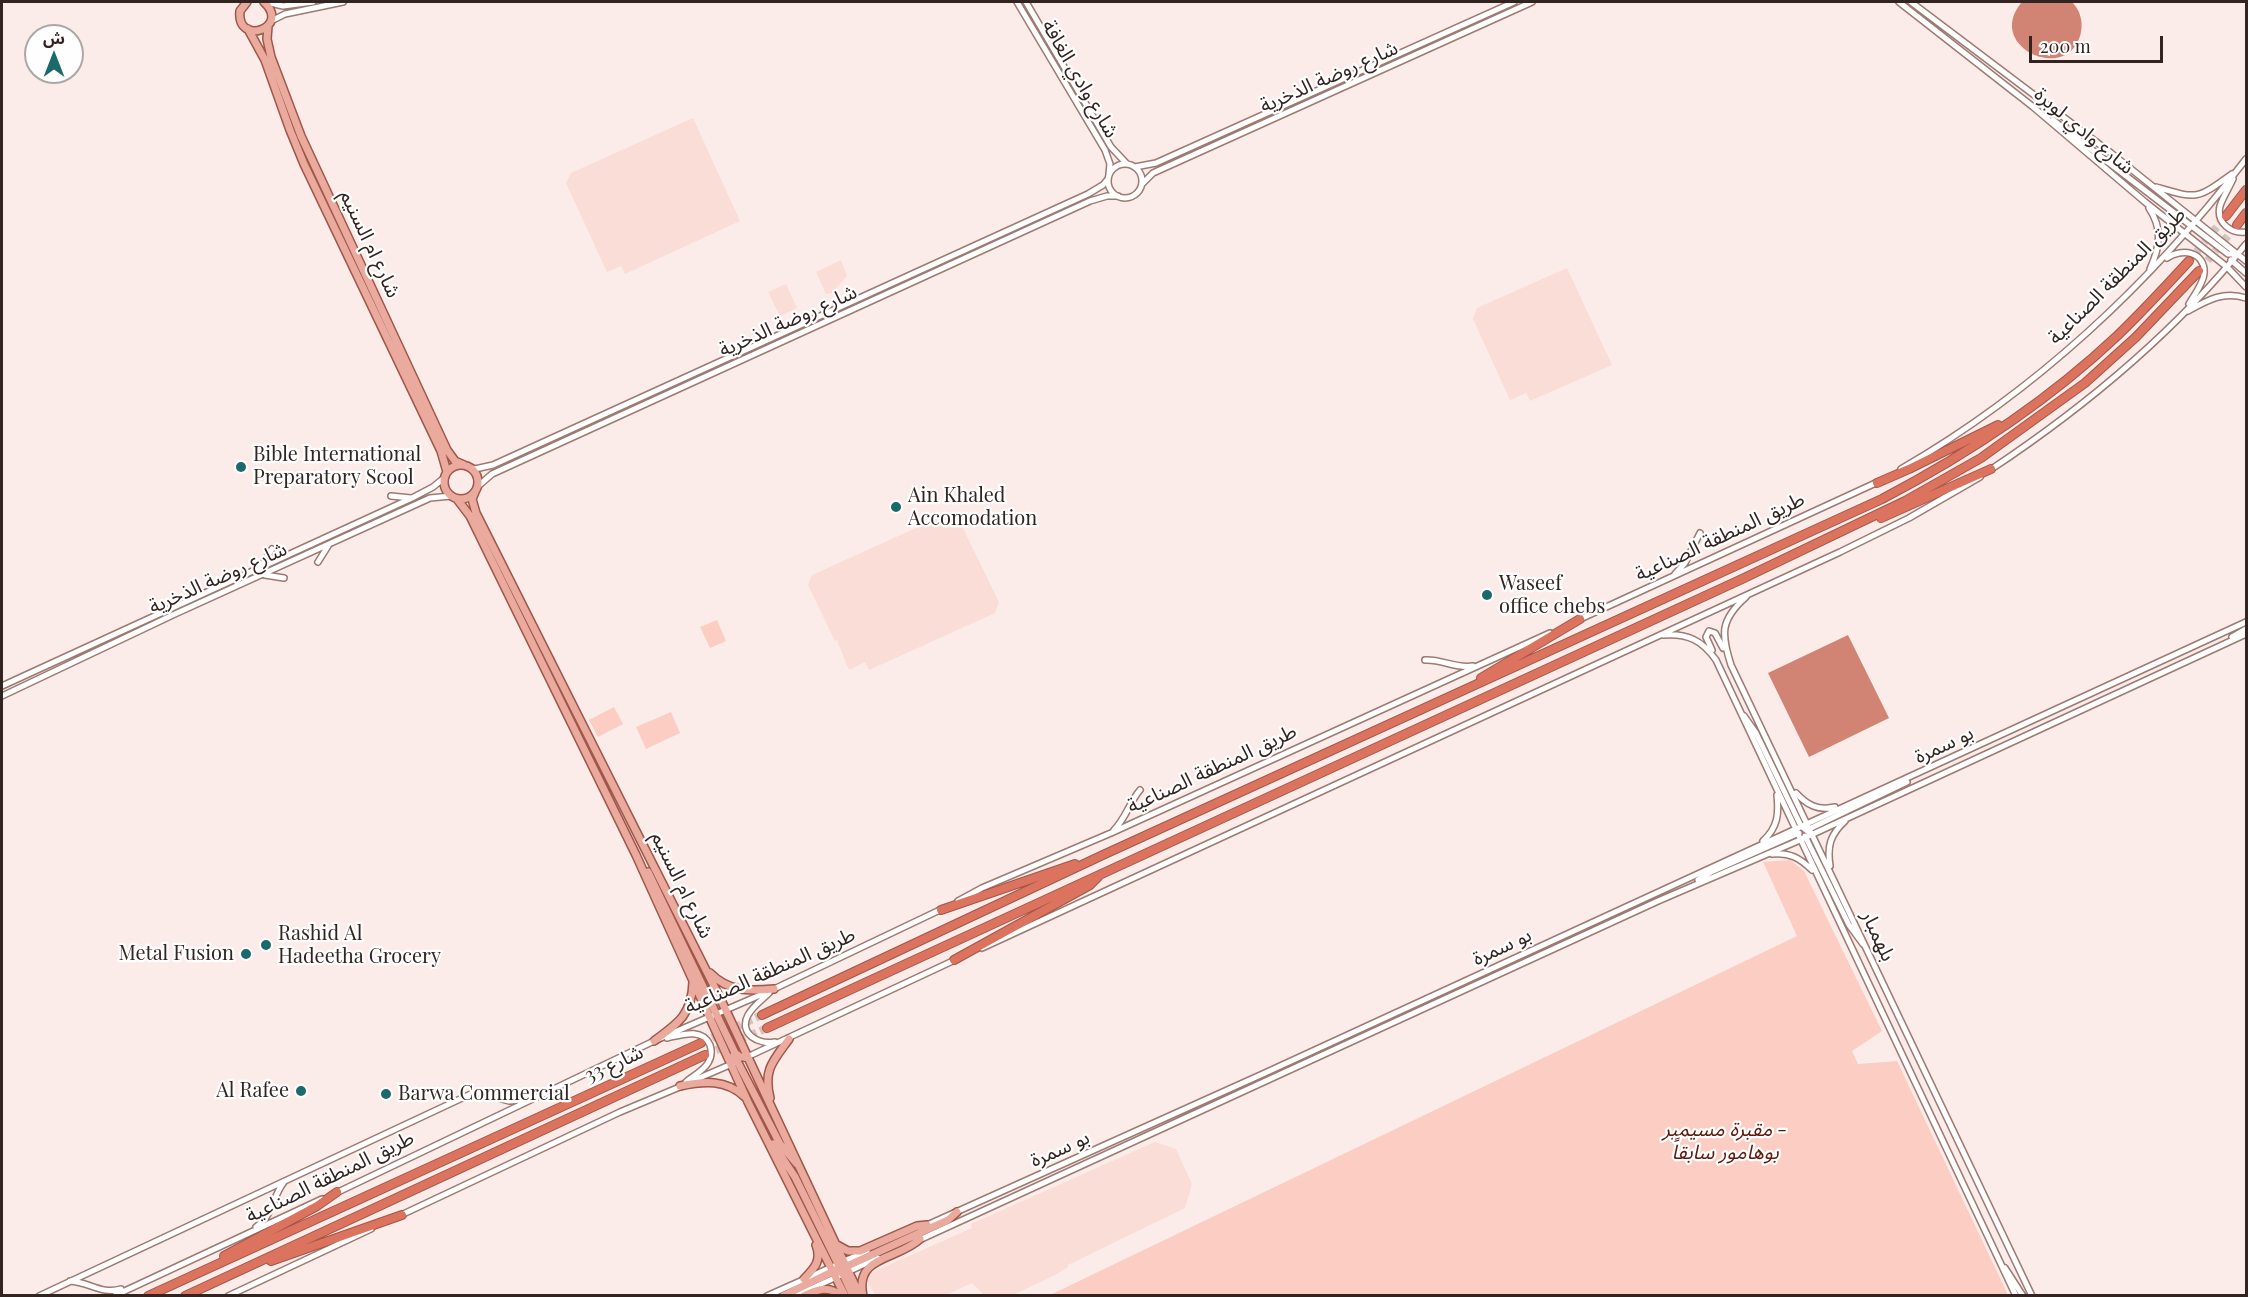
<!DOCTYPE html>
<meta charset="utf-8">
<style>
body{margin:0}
#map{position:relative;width:2248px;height:1297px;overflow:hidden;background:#fcece9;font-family:"Playfair Display","Noto Sans Arabic",serif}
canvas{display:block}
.frame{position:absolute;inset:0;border:3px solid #322421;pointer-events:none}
.north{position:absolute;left:24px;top:24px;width:60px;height:60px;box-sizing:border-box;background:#fefefe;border:2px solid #aca7a6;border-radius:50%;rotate:0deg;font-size:16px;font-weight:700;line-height:24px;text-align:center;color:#322421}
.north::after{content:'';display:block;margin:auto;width:21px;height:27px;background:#1b696c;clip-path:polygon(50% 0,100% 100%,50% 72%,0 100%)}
.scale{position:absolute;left:2029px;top:36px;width:134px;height:27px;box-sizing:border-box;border:3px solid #322421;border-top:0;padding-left:8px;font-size:18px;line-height:21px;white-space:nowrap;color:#322421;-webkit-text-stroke:4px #fefefe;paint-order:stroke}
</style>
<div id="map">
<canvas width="2248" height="1297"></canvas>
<div class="frame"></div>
<div class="north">ش</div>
<div class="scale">200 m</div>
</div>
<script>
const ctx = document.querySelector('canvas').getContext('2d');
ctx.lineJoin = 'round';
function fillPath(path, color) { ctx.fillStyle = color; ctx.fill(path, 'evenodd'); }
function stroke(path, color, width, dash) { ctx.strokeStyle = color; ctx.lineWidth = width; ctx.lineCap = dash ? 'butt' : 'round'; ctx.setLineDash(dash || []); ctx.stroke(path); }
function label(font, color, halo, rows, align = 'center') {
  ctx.font = font + ' "Playfair Display","Noto Sans Arabic",serif'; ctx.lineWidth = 4.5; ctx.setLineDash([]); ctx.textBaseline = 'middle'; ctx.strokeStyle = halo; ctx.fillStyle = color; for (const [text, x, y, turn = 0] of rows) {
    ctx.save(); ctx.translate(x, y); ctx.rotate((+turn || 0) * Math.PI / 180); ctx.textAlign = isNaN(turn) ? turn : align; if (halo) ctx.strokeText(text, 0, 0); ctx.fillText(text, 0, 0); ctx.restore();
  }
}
const built = new Path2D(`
 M693 118 740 221 625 274 621 266 607 272 566 183 571 173Z
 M841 260 847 276 832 293 826 294 816 272Z
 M1567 268 1612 365 1530 401 1526 393 1510 400 1473 319 1477 308Z
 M786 284 797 308 780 316 768 292Z
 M947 514 958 518 999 602 995 613 869 670 865 662 849 670 838 643 837 640 835 641 808 585 812 575Z
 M1155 1142 1176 1149 1192 1184 1185 1208 1068 1265V1267L1055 1275 1011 1296 984 1295 972 1283 946 1295H875L868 1282V1275L873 1272 972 1228 971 1224Z`);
const green = new Path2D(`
 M717 620 726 641 710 648 700 627Z
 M614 707 623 724 598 737 589 720Z
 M671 712 680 733 646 749 636 727Z
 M1790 860 1804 871 1882 1031 1852 1051 1858 1064 1897 1061 2008 1295H1050L1797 936 1763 862Z`);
const water = new Path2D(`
 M2022 2H2072C2080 10 2083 21 2081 32 2070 86 1983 47 2022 2Z
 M1848 635 1889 718 1809 757 1768 673Z`);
const highwayTunnel = new Path2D(`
 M2189 261 2225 217
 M2200 270 2236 226
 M701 1043 762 1015
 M705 1055 767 1028`);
const minor = new Path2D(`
 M266 2 283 6 313 2
 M1017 2 1105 150 1110 164 1109 174
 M1026 2 1111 147 1127 164
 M1899 2 2032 106 2145 202 2227 267 2246 287
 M1911 2 2111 153 2246 261
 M271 21 285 14 343 2
 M2053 120 2228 254H2238
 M1108 181a17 17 0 1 1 34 0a17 17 0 1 1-34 0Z
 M1135 167 1156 163 1514 2
 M2233 179C2229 188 2223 197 2220 206 2216 223 2231 234 2246 232
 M1142 184 1153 173 1532 2
 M2156 187C2197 199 2196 200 2232 174
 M2149 208C2163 229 2160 247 2150 269
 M2167 258C2181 248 2206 251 2204 274 2203 284 2194 295 2189 304
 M2231 260 2246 273
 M2188 311C2208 300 2223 291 2246 298
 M470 467 475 469 493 465 1088 194 1103 185 1108 179
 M1901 469C2036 391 2152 282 2246 159
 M1990 470C2085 407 2174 333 2246 244
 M477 487 492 474 1090 201 1107 196H1118
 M391 496 411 498
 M318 562 328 546
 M260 568 272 549
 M1675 574 1685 563 1700 533
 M265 575 284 578
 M1746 597C1720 620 1721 634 1731 665L2032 1296
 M1578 620 1880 481
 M1663 635C1687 633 1702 640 1716 660L2016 1296
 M2232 637 2246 629
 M1712 650 1706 637 1709 631 1715 633 1723 648
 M1425 660C1442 659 1456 669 1473 666
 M2 686 412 498 433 487 444 478
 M2 696 175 614 419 503 430 498 451 496
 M1744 716 1756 733 1801 826 1811 834
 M1796 793C1807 805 1818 811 1835 807
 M1114 830C1126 818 1129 803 1140 790
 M1807 830 1907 782
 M1805 836 1849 925 1863 944
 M1763 841C1778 827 1779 814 1777 795
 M1772 854C1789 852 1800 858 1812 870
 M1830 866C1827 846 1830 835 1845 821
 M1698 880 1711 872 1799 833
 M958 901 982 888 1111 833 1550 633
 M982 948 1840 552 1909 518 1980 477
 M769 993C762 1000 753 1006 748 1015 738 1034 759 1045 775 1042
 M667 1038C681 1035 702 1027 710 1045 712 1051 711 1058 708 1063 703 1071 693 1076 686 1082
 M745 1058 957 959
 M690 1082 734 1063
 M336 1193 654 1041 774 989 944 908
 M399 1216 620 1112 682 1086
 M925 1226 1265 1073 2246 622
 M256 1227C273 1216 272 1197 284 1182
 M917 1241 1658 901 1800 840 2246 634
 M842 1262 867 1251
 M2005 1268 2023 1296
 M70 1281C89 1282 102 1295 121 1289
 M39 1296 475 1092 509 1101 522 1100
 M114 1296 322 1199
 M228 1296 371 1229
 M767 1296 834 1266
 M795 1296 878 1258`);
const major = new Path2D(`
 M247 2 240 11C236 47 292 28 264 2
 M268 26 267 39 271 57 301 136 447 450 455 461 464 465
 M248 29 265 60 290 130 304 164 441 451 447 472
 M444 482a17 17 0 1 1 34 0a17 17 0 1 1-34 0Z
 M475 492 472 499 476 513 721 1000 860 1296
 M457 499 470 516 636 855 748 1102 845 1296
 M648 872 735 1053 740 1057H747
 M710 973C729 992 748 991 774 989
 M654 1041C679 1023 692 1014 693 982
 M734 1055 780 1144 797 1164
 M680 1086C704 1081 726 1079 745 1097
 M770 1098C763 1070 773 1061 789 1039
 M773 1144 795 1177 838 1264 849 1272
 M837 1245 848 1251H860L917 1226 927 1225
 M843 1268 948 1220 957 1212
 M837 1269 843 1274 853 1296
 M804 1279C815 1268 822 1260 816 1245
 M783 1296 836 1270
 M804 1296C818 1289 828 1285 842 1296
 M863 1296C854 1255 898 1260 920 1239`);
const highway = new Path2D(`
 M2226 216 2246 190
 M2237 225 2246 213
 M1877 483 1909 469 1998 425
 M1881 518 1991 469
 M1481 678 1580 619
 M941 910 1075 864
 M954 960 1090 885 1098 877
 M762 1015 1105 854 1882 499C1966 455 2047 402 2117 336 2142 312 2166 286 2189 261
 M767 1028 1742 579 1905 501 1981 458 2085 383 2136 337 2199 271
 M224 1256 317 1206 337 1192
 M271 1261 402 1215
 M148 1296 701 1043
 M185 1296 705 1055`);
const markers = [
 [241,467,6,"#1b696c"],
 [896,507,6,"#1b696c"],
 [1487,595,6,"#1b696c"],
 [266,945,6,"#1b696c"],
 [246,954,6,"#1b696c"],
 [301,1091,6,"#1b696c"],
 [386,1094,6,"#1b696c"]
];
const streetNames = [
 ["شارع روضة الذخرية",1329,77,-24],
 ["شارع وادي الغافة",1080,79,60],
 ["شارع وادي لوبرة",2084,131,40],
 ["شارع ام السنيم",370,244,65],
 ["طريق المنطقة الصناعية",2117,276,-45],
 ["شارع روضة الذخرية",788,321,-24],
 ["طريق المنطقة الصناعية",1720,537,-25],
 ["شارع روضة الذخرية",218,578,-24],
 ["بو سمرة",1944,745,-25],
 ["طريق المنطقة الصناعية",1212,769,-25],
 ["شارع ام السنيم",682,885,64],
 ["بلهمبار",1878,936,65],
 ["بو سمرة",1502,947,-25],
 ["طريق المنطقة الصناعية",770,971,-24],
 ["شارع 33",614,1064,-25],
 ["بو سمرة",1060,1149,-24],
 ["طريق المنطقة الصناعية",330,1177,-26]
];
const poiNames = [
 ["Bible International",253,455],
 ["Preparatory Scool",253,478],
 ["Ain Khaled",908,496],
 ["Accomodation",908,519],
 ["Waseef",1499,584],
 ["office chebs",1499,607],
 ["Rashid Al",278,934],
 ["Hadeetha Grocery",278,957],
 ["Metal Fusion",234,954,"right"],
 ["Al Rafee",289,1091,"right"],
 ["Barwa Commercial",398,1094]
];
const parkNames = [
 ["مقبرة مسيمير -",1725,1130],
 ["بوهامور سابقاً",1725,1153]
];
fillPath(built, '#f9ddd6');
fillPath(green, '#fbcdc3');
fillPath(water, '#d18473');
stroke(highwayTunnel, '#d4c4c1', 8, [8, 4]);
stroke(minor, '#9d7a72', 8);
stroke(major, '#a05749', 10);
stroke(highway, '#a05749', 10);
stroke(minor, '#fff', 5);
stroke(major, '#eaab9e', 7);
stroke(highway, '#dc735e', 8);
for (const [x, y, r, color] of markers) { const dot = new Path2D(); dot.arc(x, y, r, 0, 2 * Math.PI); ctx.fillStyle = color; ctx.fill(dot); stroke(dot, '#fefefe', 2); }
label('20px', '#322421', '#fefefe', streetNames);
label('20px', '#322421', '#fefefe', poiNames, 'left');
label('italic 20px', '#5e190c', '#fefefe', parkNames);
</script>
